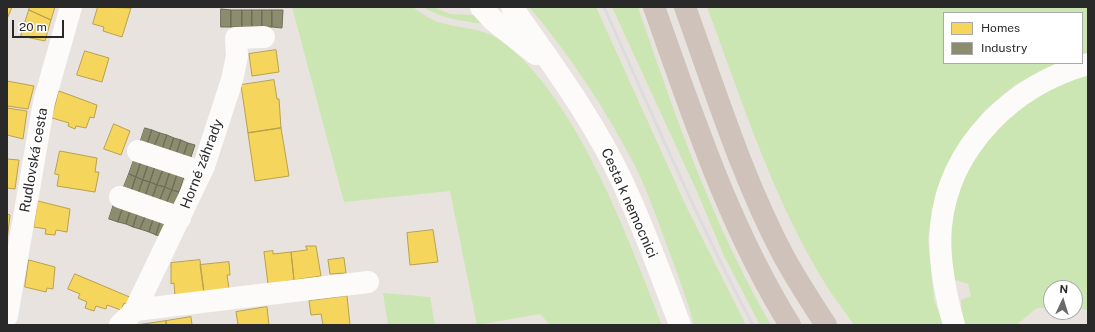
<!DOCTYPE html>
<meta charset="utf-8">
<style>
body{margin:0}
#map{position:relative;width:1095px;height:332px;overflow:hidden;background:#e8e3de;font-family:"Public Sans",sans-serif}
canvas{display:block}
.frame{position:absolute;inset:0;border:8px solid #292929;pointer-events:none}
.legend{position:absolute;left:943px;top:12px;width:140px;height:52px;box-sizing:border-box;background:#fff;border:1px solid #a9a9a9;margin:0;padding:5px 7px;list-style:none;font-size:12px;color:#292929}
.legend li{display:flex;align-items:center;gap:8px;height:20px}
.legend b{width:20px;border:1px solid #a9a9a9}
.north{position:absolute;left:1043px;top:280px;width:40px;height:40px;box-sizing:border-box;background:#fff;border:1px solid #a9a9a9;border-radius:50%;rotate:4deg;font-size:11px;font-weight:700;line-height:16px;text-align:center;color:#292929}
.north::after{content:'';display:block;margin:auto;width:14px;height:18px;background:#6c6a68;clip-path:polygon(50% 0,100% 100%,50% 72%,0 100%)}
.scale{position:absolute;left:12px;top:20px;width:52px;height:18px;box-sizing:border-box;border:2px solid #292929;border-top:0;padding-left:5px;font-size:12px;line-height:14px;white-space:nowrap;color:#292929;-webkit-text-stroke:3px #fff;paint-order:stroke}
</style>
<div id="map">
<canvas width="1095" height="332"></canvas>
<div class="frame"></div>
<ul class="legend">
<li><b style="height:11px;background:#f6d55c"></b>Homes</li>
<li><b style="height:11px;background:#8c8c6e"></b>Industry</li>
</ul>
<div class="north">N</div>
<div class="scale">20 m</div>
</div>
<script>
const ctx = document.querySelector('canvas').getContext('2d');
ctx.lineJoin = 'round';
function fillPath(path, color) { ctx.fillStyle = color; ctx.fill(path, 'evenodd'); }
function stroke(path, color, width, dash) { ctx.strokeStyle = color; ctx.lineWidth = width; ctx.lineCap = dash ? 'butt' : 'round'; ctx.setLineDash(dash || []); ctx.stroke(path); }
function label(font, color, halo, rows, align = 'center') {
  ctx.font = font + ' "Public Sans",sans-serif'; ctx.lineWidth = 4; ctx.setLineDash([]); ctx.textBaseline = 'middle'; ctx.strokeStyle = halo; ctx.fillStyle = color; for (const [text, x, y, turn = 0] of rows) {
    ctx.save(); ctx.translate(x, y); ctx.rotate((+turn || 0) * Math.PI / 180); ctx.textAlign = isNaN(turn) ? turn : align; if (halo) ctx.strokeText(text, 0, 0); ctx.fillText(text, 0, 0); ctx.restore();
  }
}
const green = new Path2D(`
 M292 7H413C423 15 433 21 445 24 465 29 483 28 500 40 577 96 628 238 662 325H550L540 314 477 325 450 191 344 202Z
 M423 7H433L450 14 474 15 485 24C462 21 442 19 423 7Z
 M529 7H596L686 206 746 325H694C688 302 680 281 672 259 660 228 650 196 635 166 606 110 570 55 529 7Z
 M612 7H638C675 116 713 225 771 325H760L724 256 698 194Z
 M707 7H1088V54L1082 56V13H944V63H1062L1016 84 984 111 961 142 937 188 928 239 934 300 944 325H854C843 309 831 294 821 277 771 193 741 98 707 7Z
 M1088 74V310L1075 308V288H1051V308H1037L1016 325H961V300L971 296 968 284 955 280 948 233 965 169 987 136 1041 93Z
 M383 293 430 297 435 325H388Z`);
const homes = new Path2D(`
 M7 7H12L7 19Z
 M30 7H55L51 20 29 10Z
 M98 7 131 8 122 37 103 31 104 27 93 24Z
 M29 10 51 20 45 41 21 36Z
 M276 50 279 72 252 76 249 54Z
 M85 51 109 58 102 82 77 75Z
 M274 80 277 99H279L281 128 248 133 241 85Z
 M7 81 34 86 28 109 7 106Z
 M59 91 97 105 94 118 90 117 86 128 76 126 75 129 68 126 69 123 52 118Z
 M7 108 27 111 23 139 7 135Z
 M114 124 130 131 121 155 104 149Z
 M281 128 289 176 255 181 248 133Z
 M60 151 97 158 95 172H99L95 192 57 186 59 175 55 174Z
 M7 159 19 160 15 189 7 188Z
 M38 201 70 209 67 232 56 230 55 235 45 234 46 229 34 227Z
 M7 214 10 215 7 241Z
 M433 230 438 262 410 265 407 233Z
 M306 246H316L321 276 294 280 291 252 307 250Z
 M273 251V254L291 252 294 280 268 284 264 252Z
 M344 258 346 273 330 274 328 260Z
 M29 260 55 267 53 289 47 288 46 292 25 287Z
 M200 260 204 293 175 297 174 283 171 284V263Z
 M229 262 230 275H227L229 289 204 293 200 265Z
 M75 274 132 298 128 305 124 303 121 310 107 305 106 309 96 306 94 311 85 308 87 302 78 298 80 294 68 289Z
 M347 296 350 325H323L321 314 311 315 309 301Z
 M267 307 269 325H238L236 312Z
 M191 317 192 325H166V321Z
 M166 321V325H137Z`);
const industry = new Path2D(`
 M221 9 231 10V27H221Z
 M231 10H242V27H231Z
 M242 10H252V27H242Z
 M252 10H262V27H252Z
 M262 10H272V27H262Z
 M272 10H283L282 28 272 27Z
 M145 128 152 130 147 145 140 143Z
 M152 130 160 133 154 147 147 145Z
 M160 133 167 135 162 150 154 147Z
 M167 135 174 138 169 152 162 150Z
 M174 138 181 140 176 155 169 152Z
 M181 140 188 143 183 157 176 155Z
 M188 143 195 145 190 160 183 157Z
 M134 160 141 162 136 177 129 174Z
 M141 162 148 165 143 180 136 177Z
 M148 165 155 167 150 182 143 180Z
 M155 167 163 170 157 185 150 182Z
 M163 170 170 172 165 187 157 185Z
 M170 172 177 175 172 190 165 187Z
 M129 174 136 177 131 192 123 189Z
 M177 175 184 177 179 192 172 190Z
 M136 177 143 180 138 194 131 192Z
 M143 180 150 182 145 197 138 194Z
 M150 182 157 185 152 199 145 197Z
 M157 185 165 187 159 202 152 199Z
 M165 187 172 190 166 204 159 202Z
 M172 190 179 192 174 207 166 204Z
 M114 204 123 207 118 222 109 219Z
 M123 207 131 209 126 224 118 222Z
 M131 209 138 212 133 227 126 224Z
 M138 212 146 215 140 229 133 227Z
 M146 215 154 217 149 232 140 229Z
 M154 217 161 220 156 235 149 232Z
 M161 220 168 222 163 237 156 235Z`);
const minor = new Path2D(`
 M481 7 493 20 536 54
 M512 7C551 63 593 119 622 181 644 228 662 277 680 325
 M138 151 201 172
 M120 197 180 218
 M135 310 368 282
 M7 316 44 102 71 7
 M120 325 135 310 204 166 232 80 237 56 236 38 264 37
 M954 325C945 293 938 259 941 226 949 146 1013 85 1088 64`);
const highway = new Path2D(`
 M654 7C693 116 729 227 790 325
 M685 7C715 90 742 177 783 255 796 279 811 302 826 325`);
const rail = new Path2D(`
 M604 7C652 114 698 222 753 325`);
const streetNames = [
 ["Rudlovská cesta",34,160,-80],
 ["Horné záhrady",202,164,-69],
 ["Cesta k nemocnici",629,203,66]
];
fillPath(green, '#cce6b3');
fillPath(homes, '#f6d55c');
stroke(homes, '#b8a14d', 1);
fillPath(industry, '#8c8c6e');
stroke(industry, '#6e6e59', 1);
stroke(minor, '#fcfbfa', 22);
stroke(highway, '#cfc2bb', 22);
stroke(rail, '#dcdcde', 3);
label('14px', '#292929', '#fff', streetNames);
</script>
